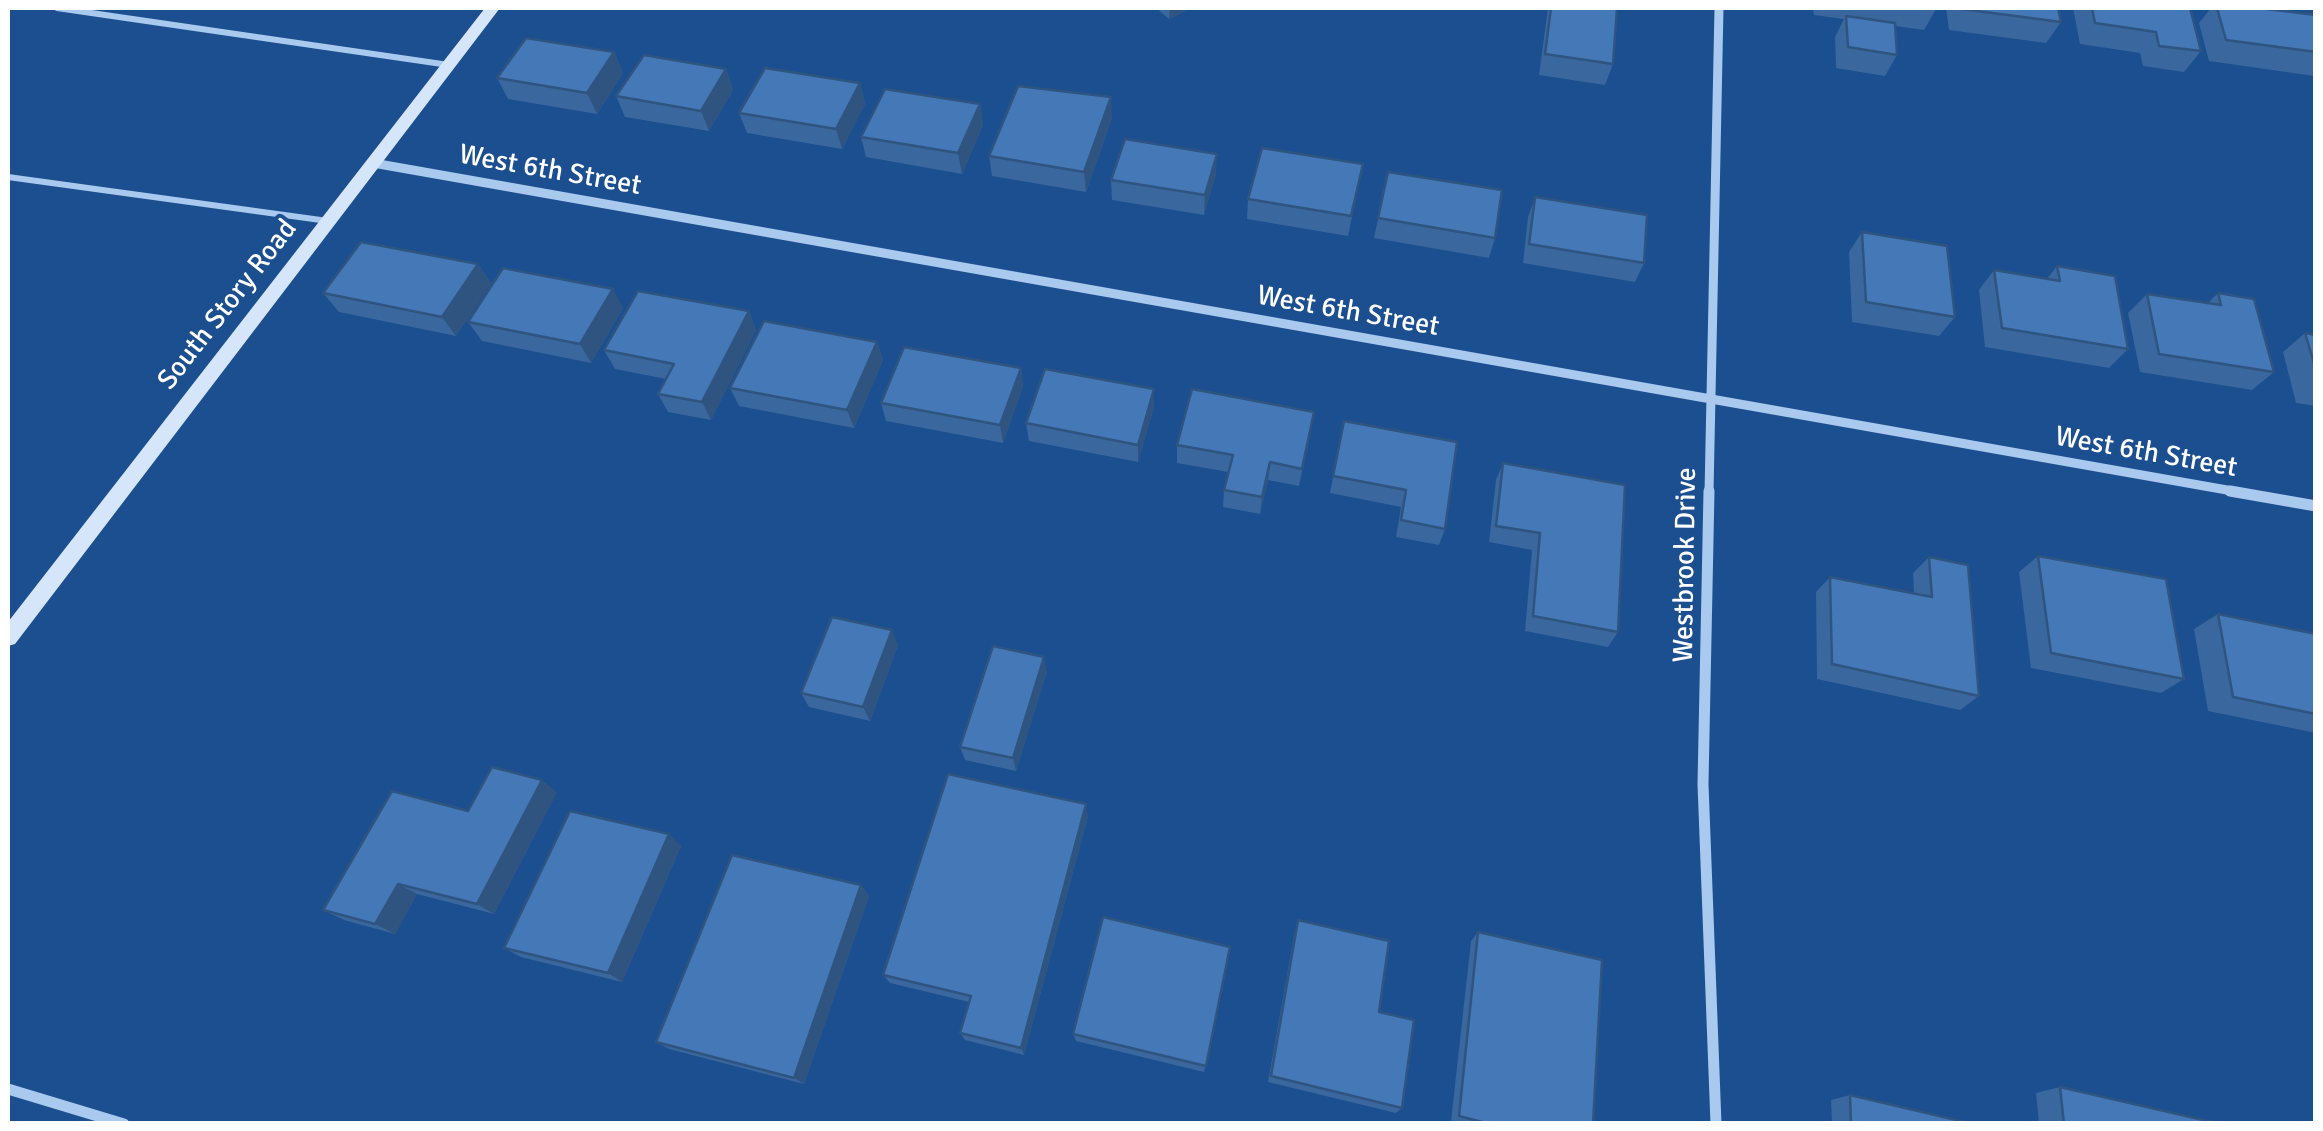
<!DOCTYPE html>
<style>
body{margin:0}
#map{position:relative;width:2323px;height:1131px;overflow:hidden;background:#1b4f8f;font-family:Signika,sans-serif}
canvas{display:block}
.frame{position:absolute;inset:0;border:10px solid #fff;pointer-events:none}
</style>
<div id="map">
<canvas width="2323" height="1131"></canvas>
<div class="frame"></div>
</div>
<script>
const ctx = document.querySelector('canvas').getContext('2d');
ctx.lineJoin = 'round';
function stroke(path, color, width, dash) { ctx.strokeStyle = color; ctx.lineWidth = width; ctx.lineCap = dash ? 'butt' : 'round'; ctx.setLineDash(dash || []); ctx.stroke(path); }
function fillPath(path, color) { ctx.fillStyle = color; ctx.fill(path, 'evenodd'); }
function label(font, color, halo, rows, align = 'center') {
  ctx.font = font + ' Signika,sans-serif'; ctx.lineWidth = 8; ctx.setLineDash([]); ctx.textBaseline = 'middle'; ctx.strokeStyle = halo; ctx.fillStyle = color; for (const [text, x, y, turn = 0] of rows) {
    ctx.save(); ctx.translate(x, y); ctx.rotate((+turn || 0) * Math.PI / 180); ctx.textAlign = isNaN(turn) ? turn : align; if (halo) ctx.strokeText(text, 0, 0); ctx.fillText(text, 0, 0); ctx.restore();
  }
}
const lane = new Path2D(`
 M57 8 449 65
 M8 177 328 221`);
const streetFar1 = new Path2D(`
 M373 163 2244 493
 M1709 493 1719 8`);
const street = new Path2D(`
 M1709 491 1703 784 1716 1124
 M2230 491 2316 506
 M8 1089 124 1124`);
const secondary = new Path2D(`
 M485 8H500L15 644 8 646V622Z`);
const wall = new Path2D(`
 M1024 8H1089L1024 10Z
 M1156 8H1192L1169 19Z
 M1548 8H1617L1613 64 1605 85 1539 75Z
 M1813 8H1936V9L1924 30 1895 26 1897 55 1885 76 1836 68 1835 37 1844 19 1814 15Z
 M1946 8H2058L2061 22 2046 43 1949 30Z
 M2073 8H2190L2201 51 2184 72 2143 66 2140 53 2080 44Z
 M2211 8H2259L2316 52V74L2314 76 2209 61 2199 23Z
 M614 52 623 73 597 114 508 99 497 78Z
 M726 69 733 90 709 131 625 117 616 96Z
 M860 83 865 104 842 149 747 133 739 113Z
 M980 104 983 125 962 174 866 157 861 137Z
 M1112 118 1086 192 992 176 989 156Z
 M1363 164 1348 236 1247 219 1248 199Z
 M1388 172 1495 238 1489 258 1374 238Z
 M1216 174 1204 215 1112 200 1111 180Z
 M1535 197 1644 263 1635 282 1523 263 1528 217Z
 M1862 232 1955 317 1939 336 1852 322 1849 252Z
 M478 264 491 283 456 336 339 312 323 293Z
 M2057 266 2128 349 2109 368 1985 347 1979 290 1994 270 2047 279Z
 M2218 293 2274 372 2252 390 2140 372 2128 313 2147 294 2208 303Z
 M623 308 591 363 482 341 468 322Z
 M749 311 756 330 711 420 668 412 658 394 666 379 615 369 604 350Z
 M2305 333 2316 335V406L2296 403 2283 352Z
 M877 342 883 360 854 428 739 406 730 388Z
 M1021 368 1023 386 1003 443 886 421 881 403Z
 M1154 389V407L1138 462 1029 441 1026 423Z
 M1344 421 1445 529 1439 545 1396 537 1401 507 1330 493Z
 M1311 430 1299 486 1268 480 1260 514 1223 507 1224 490 1228 472 1177 463V445Z
 M1503 463 1618 632 1608 647 1525 631 1532 550 1489 542 1496 480Z
 M2038 556 2184 679 2161 693 2031 668 2019 572Z
 M1929 557 1979 696 1960 710 1817 679 1816 592 1830 577 1914 593 1913 573Z
 M2218 614 2316 634V733L2208 711 2194 629Z
 M898 645 870 721 809 707 801 693Z
 M1047 671 1016 771 965 760 960 747Z
 M557 792 494 914 417 894 395 934 344 920 323 910 468 811Z
 M1088 816 1024 1055 965 1040 960 1033 969 1002 890 983 883 975Z
 M681 846 622 982 521 957 504 948Z
 M861 885 869 896 804 1084 669 1049 656 1042Z
 M1298 920 1379 1012 1402 1108 1396 1113 1268 1082 1295 930Z
 M1478 932 1593 1124H1461L1451 1121 1471 941Z
 M1230 947 1204 1072 1076 1041 1073 1034Z
 M2060 1087 2212 1124H2039L2036 1093Z
 M1850 1095 1973 1124H1832L1831 1100Z`);
const shadedWall = new Path2D(`
 M1170 8H1192L1169 19Z
 M614 52 623 73 597 114 587 93Z
 M726 69 733 90 709 131 701 111Z
 M860 83 865 104 842 149 836 129Z
 M1111 97 1112 118 1086 192 1084 172Z
 M980 104 983 125 962 174 958 153Z
 M1217 154 1216 174 1204 215 1205 195Z
 M478 264 491 283 456 336 442 317Z
 M613 289 623 308 591 363 580 344Z
 M749 311 756 330 711 420 702 402Z
 M877 342 883 360 854 428 847 410Z
 M1021 368 1023 386 1003 443 1000 425Z
 M1154 389V407L1138 462V445Z
 M1270 462 1268 480 1260 514 1262 497Z
 M892 630 898 645 870 721 863 707Z
 M1044 657 1047 671 1016 771 1013 758Z
 M542 780 557 792 494 914 477 904Z
 M1086 804 1088 816 1024 1055 1021 1048Z
 M669 834 681 846 622 982 608 973Z
 M398 884 417 894 395 934 375 924Z
 M861 885 869 896 804 1084 794 1078Z`);
const building = new Path2D(`
 M1551 8H1617L1613 64 1545 54Z
 M1962 8H2058L2061 22 1962 9Z
 M2092 8H2190L2201 51 2159 46 2156 32 2095 23Z
 M2217 8H2259L2316 15V52L2226 40Z
 M1846 16 1895 23 1897 55 1848 47Z
 M526 38 614 52 587 93 497 78Z
 M644 55 726 69 701 111 616 96Z
 M765 68 860 83 836 129 739 113Z
 M1018 86 1111 97 1084 172 989 156Z
 M885 89 980 104 958 153 861 137Z
 M1125 139 1217 154 1205 195 1111 180Z
 M1262 148 1363 164 1351 216 1248 199Z
 M1388 172 1502 190 1495 238 1378 218Z
 M1535 197 1647 215 1644 263 1529 244Z
 M1862 232 1947 246 1955 317 1866 302Z
 M361 242 478 264 442 317 323 293Z
 M2057 266 2115 276 2128 349 2002 328 1994 270 2060 281Z
 M503 268 613 289 580 344 468 322Z
 M638 291 749 311 702 402 658 394 674 364 604 350Z
 M2218 293 2254 299 2274 372 2159 354 2147 294 2221 305Z
 M764 321 877 342 847 410 730 388Z
 M2305 333 2316 335V370Z
 M904 347 1021 368 1000 425 881 403Z
 M1045 369 1154 389 1138 445 1026 423Z
 M1192 389 1314 412 1302 469 1270 462 1262 497 1224 490 1233 455 1177 445Z
 M1344 421 1457 442 1445 529 1401 520 1406 490 1333 476Z
 M1503 463 1625 485 1618 632 1533 616 1540 533 1496 526Z
 M2038 556 2166 579 2184 679 2051 653Z
 M1929 557 1968 565 1979 696 1832 664 1830 577 1932 597Z
 M2218 614 2316 634V714L2233 697Z
 M832 617 892 630 863 707 801 693Z
 M993 646 1044 657 1013 758 960 747Z
 M492 767 542 780 477 904 398 884 375 924 323 910 392 791 468 811Z
 M948 774 1086 804 1021 1048 960 1033 971 996 883 975Z
 M570 811 669 834 608 973 504 948Z
 M732 855 861 885 794 1078 656 1042Z
 M1103 917 1230 947 1206 1066 1073 1034Z
 M1298 920 1389 941 1379 1012 1414 1020 1402 1108 1271 1076Z
 M1478 932 1602 960 1593 1124H1490L1459 1116Z
 M2060 1087 2212 1122V1124H2064Z
 M1850 1095 1973 1124H1851Z`);
const streetNames = [
 ["West 6th Street",550,171,10],
 ["South Story Road",228,305,-52],
 ["West 6th Street",1348,312,10],
 ["West 6th Street",2146,453,10],
 ["Westbrook Drive",1686,565,-89]
];
stroke(lane, '#a9c9ee', 6);
stroke(streetFar1, '#a9c9ee', 9);
stroke(street, '#a9c9ee', 11);
fillPath(secondary, '#d6e6fa');
fillPath(wall, '#3a679d');
fillPath(shadedWall, '#305480');
fillPath(building, '#4478b7');
stroke(building, '#305480', 2.5);
label('28px', '#fff', '#1b4f8f', streetNames);
</script>
